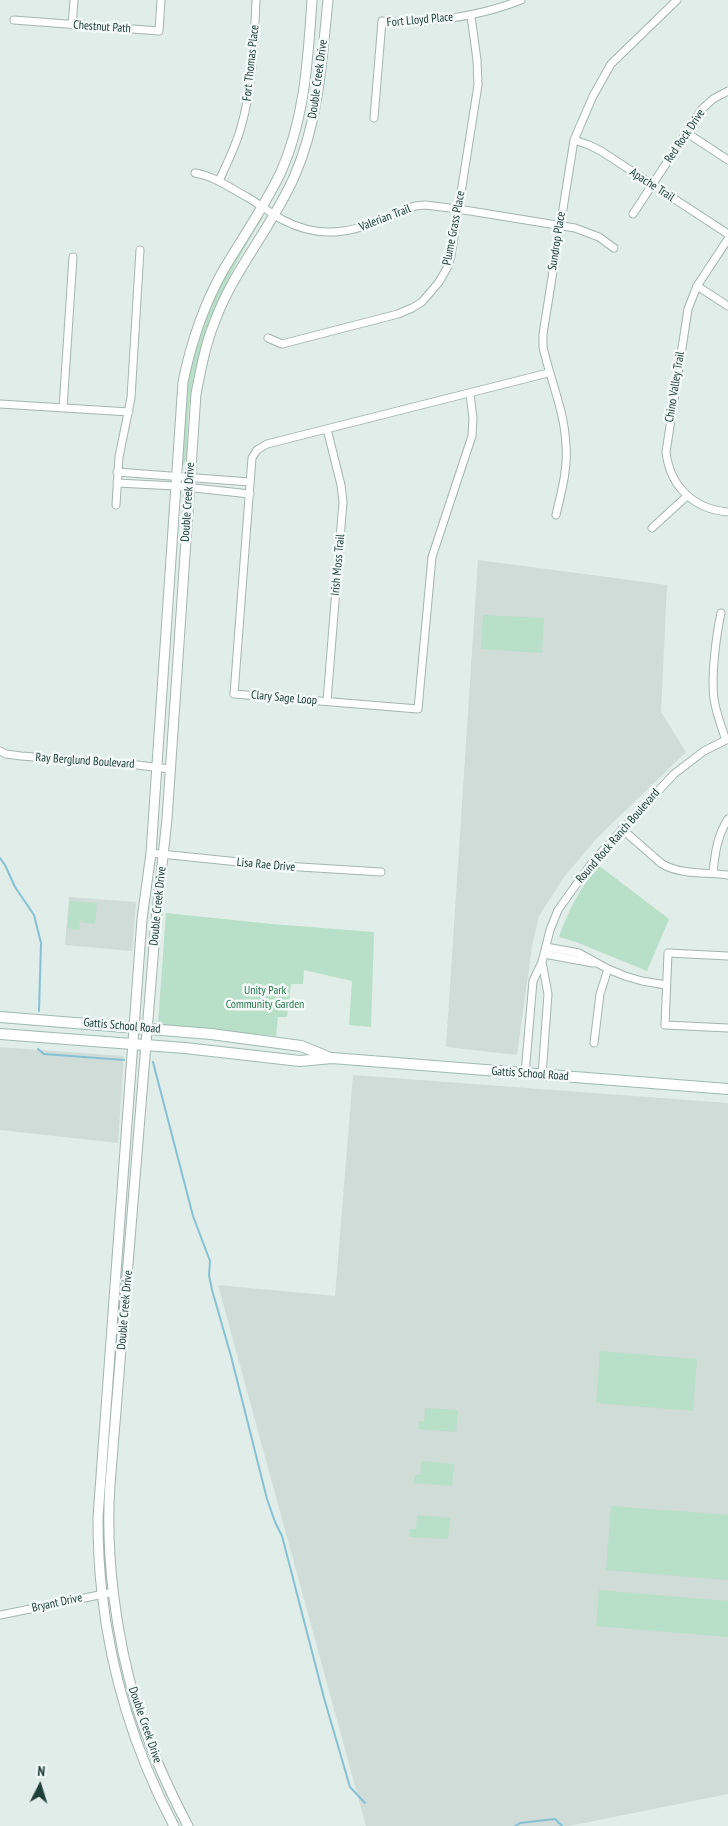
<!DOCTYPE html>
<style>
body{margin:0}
#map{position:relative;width:728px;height:1826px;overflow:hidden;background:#e1ede8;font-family:"PT Sans Narrow",sans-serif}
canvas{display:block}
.north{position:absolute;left:15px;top:1761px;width:50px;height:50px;-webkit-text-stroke:4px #f2f9f6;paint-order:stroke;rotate:5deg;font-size:14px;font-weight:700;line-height:20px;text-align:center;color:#203e39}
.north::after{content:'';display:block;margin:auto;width:18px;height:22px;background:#203e39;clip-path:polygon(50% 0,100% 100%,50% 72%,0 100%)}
</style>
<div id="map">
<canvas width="728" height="1826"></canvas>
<div class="north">N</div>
</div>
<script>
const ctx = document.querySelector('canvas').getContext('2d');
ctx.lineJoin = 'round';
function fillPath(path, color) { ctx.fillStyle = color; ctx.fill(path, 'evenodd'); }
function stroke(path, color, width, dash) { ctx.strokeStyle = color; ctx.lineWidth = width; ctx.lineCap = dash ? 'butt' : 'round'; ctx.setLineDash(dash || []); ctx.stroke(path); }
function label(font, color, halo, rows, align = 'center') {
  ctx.font = font + ' "PT Sans Narrow",sans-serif'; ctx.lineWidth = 5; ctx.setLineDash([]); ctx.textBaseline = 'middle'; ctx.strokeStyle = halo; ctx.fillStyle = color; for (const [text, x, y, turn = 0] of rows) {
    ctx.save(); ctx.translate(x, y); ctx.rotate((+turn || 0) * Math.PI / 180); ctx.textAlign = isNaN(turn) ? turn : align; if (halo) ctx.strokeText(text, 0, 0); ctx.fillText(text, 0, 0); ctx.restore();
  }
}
const built = new Path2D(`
 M478 560 667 585 661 712 686 752 596 839 564 877 539 916 532 946 517 1055 446 1047Z
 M69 897 136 902 132 951 65 945Z
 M0 1047 124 1056 118 1143 0 1130Z
 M353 1075 728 1103V1794L569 1826H366L218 1285 335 1296Z`);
const green = new Path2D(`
 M262 216H263L262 219C227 274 200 334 190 399 187 419 188 440 186 460L181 469C182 445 182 420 184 396 192 328 226 272 262 216Z
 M483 615 544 618 542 653 481 649Z
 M598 865 669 919 647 971 576 942 559 937C569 908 580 889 598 865Z
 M70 901 97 903 95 924 81 922 80 920 79 930 67 928Z
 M166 913 272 924 374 932 371 1027 349 1025 352 981 304 970 303 984H291L287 1017H278L276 1036 158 1024Z
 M600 1351 697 1359 693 1411 596 1403Z
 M425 1408 458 1410 456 1432 418 1429 419 1421H424Z
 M421 1461 454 1464 452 1486 414 1483 415 1475H420Z
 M611 1506 728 1515V1580L606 1570Z
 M417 1515 450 1518 448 1539 410 1537V1529H416Z
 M599 1590 728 1601V1637L596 1626Z`);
const stream = new Path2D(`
 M0 858 5 865 15 887 34 915 41 943 39 1011
 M38 1049 44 1054 124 1060
 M153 1062 193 1216 210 1261 209 1275 212 1290 231 1356 267 1499 275 1522 282 1536 324 1698 350 1787 365 1803
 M515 1826 520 1823 555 1819 562 1826`);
const minor = new Path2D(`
 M14 20 159 31 161 0
 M72 25 74 0
 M374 118 382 21C428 23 478 17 521 0
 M687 133 728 160
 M574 140 589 145 601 151 728 234
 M195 173C214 176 230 188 247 197 259 204 270 213 283 220 333 246 367 225 415 206L425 205 458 209 575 228 599 237 614 248
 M219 181C227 163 236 146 241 127 253 86 254 43 256 0
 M633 214 702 109 713 99 728 91
 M728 239 697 286 688 309 666 452C670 486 693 509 728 512
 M697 286 728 306
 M268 338 282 344 398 314 412 308 422 302 439 282 447 268 451 256 478 85 477 60 471 16
 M470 394 473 418 472 436 432 557 418 709 234 694 252 458 257 450 267 444 548 373
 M0 404 129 412
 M63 408 73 257
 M117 472 250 482
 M117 483 176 486 250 494
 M116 505 119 457 131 398 140 250
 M556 515C561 493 568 469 566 446 565 412 550 379 543 347V334L574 140 593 96 611 64 677 0
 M652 528 687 496
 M721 613C716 636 711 676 714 699 716 713 721 726 726 740
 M327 701 343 502 341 485 327 429
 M0 751 6 754 21 756 129 764 170 769
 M622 829 662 864C681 875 706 872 728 875
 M151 853 268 865 381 872
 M713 873C715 853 717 836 728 819
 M546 947 579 953 608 969 625 976 642 981 666 985
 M544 954 593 963
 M728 956 668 953 665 1025 728 1028
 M594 1043 600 994 608 969
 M525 1074 533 981 542 962 550 930 558 910 593 861 674 774 704 751 728 739
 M542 1075 548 994 542 962
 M0 1615 114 1592`);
const tertiary = new Path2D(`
 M174 1826C136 1754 111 1675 102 1593 99 1568 98 1542 98 1517L142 919 151 853 183 382C191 343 204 304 224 269 243 237 264 207 280 174 305 119 308 59 312 0
 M188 1826C168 1788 150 1748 137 1707 116 1638 105 1555 110 1484L156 921 167 819 196 394C201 369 205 345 215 321 234 269 273 226 295 175 319 119 322 59 328 0`);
const secondary = new Path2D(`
 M0 1017 211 1034 301 1046 328 1057
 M0 1034 185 1048 300 1061 332 1058 728 1089`);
const streetNames = [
 ["Fort Lloyd Place",420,20,-5],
 ["Chestnut Path",102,27,4],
 ["Fort Thomas Place",251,63,-84],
 ["Double Creek Drive",318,79,-82],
 ["Red Rock Drive",685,136,-56],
 ["Apache Trail",652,185,33],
 ["Valerian Trail",385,218,-21],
 ["Plume Grass Place",454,228,-79],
 ["Sundrop Place",557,241,-81],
 ["Chino Valley Trail",675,387,-81],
 ["Double Creek Drive",188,502,-86],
 ["Irish Moss Trail",338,565,-85],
 ["Clary Sage Loop",284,698,5],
 ["Ray Berglund Boulevard",85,761,4],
 ["Round Rock Ranch Boulevard",618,836,-49],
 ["Lisa Rae Drive",266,865,5],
 ["Double Creek Drive",158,906,-84],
 ["Gattis School Road",122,1026,5],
 ["Gattis School Road",530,1074,4],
 ["Double Creek Drive",125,1310,-85],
 ["Bryant Drive",57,1603,-12],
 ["Double Creek Drive",145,1725,71]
];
const parkNames = [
 ["Unity Park",265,991],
 ["Community Garden",265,1005]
];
fillPath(built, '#cfdcd8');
fillPath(green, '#b8dfc7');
stroke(stream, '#85c1d5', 2);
stroke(minor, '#a3b5b0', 9);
stroke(tertiary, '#a3b5b0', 11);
stroke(secondary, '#9eb9b2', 12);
stroke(minor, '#fff', 7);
stroke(tertiary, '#fff', 9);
stroke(secondary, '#fff', 10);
label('12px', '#203e39', '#f2f9f6', streetNames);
label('12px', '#28784e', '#f2f9f6', parkNames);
</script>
